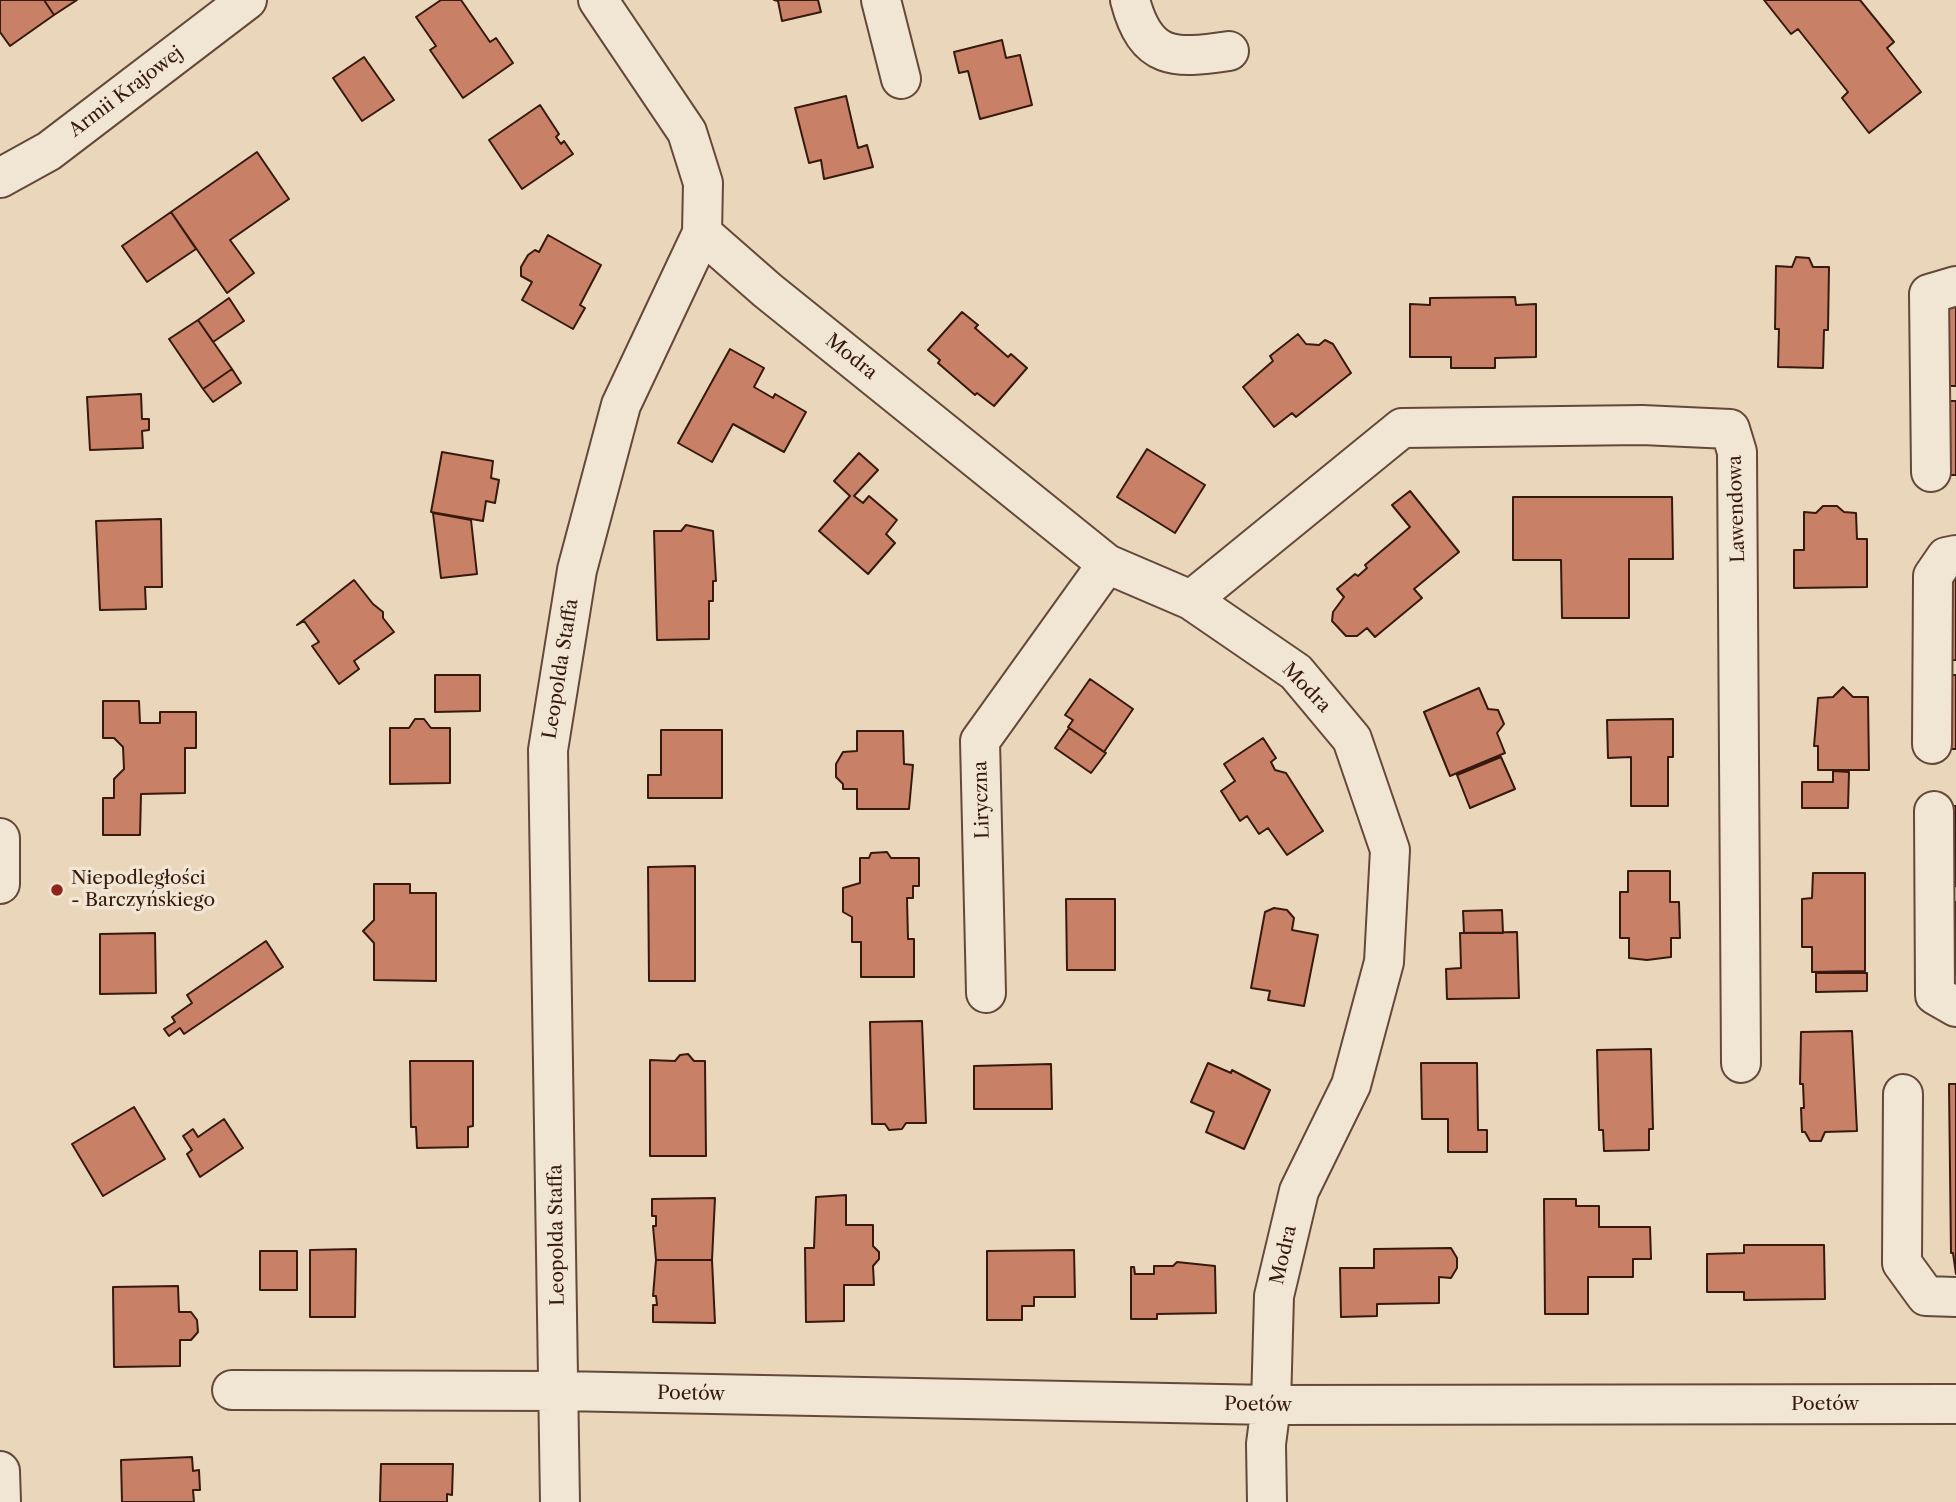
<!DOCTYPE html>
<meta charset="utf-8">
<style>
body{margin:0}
canvas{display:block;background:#ead7bb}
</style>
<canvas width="1956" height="1502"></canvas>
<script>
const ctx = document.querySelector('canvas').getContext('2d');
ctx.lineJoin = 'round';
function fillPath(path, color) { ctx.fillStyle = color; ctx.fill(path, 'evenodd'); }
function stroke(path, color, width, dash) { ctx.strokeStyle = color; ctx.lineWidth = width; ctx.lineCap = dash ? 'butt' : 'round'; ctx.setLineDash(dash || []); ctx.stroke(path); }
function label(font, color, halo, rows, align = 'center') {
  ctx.font = font + ' "Libre Caslon Text",serif'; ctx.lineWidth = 7; ctx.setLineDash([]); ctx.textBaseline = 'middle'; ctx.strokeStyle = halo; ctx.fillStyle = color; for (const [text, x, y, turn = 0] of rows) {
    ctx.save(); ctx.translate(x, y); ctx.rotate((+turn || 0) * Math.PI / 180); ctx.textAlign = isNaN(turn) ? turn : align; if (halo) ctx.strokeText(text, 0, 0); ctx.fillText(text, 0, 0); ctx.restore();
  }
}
const building = new Path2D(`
 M0 0H44L54 15 10 46 0 32Z
 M44 0H77L54 15Z
 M441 0H461L490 42 496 38 513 63 463 98 430 50 436 46 416 17Z
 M774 0H818L821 12 782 21 778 1Z
 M1764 0H1860L1894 42 1887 48 1921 92 1869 133 1842 98 1848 92 1798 29 1791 34Z
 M1002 40 1006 58 1020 55 1032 105 980 119 968 71 959 73 954 52Z
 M364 57 394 100 362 121 333 78Z
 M846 96 858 148 867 145 873 167 824 179 821 160 809 163 795 108Z
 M540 105 559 134 556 137 561 144 564 141 573 154 522 189 489 140Z
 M257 152 289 199 230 240 254 273 227 293 171 212Z
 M171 212 196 249 147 282 122 246Z
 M548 235 601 265 580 305 585 308 573 329 522 300 532 282 521 276V267L528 255 535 250 539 252Z
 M1796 257 1809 258 1813 267H1829L1828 330H1824L1823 368 1778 367 1779 329H1775L1776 266 1792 267Z
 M1515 297 1516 305 1536 304V357L1495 358V368H1451V357H1410V304L1430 305V298Z
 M229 298 244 321 213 342 198 320Z
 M1956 305V386H1947L1946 306Z
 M962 312 978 325 975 328 1008 357 1011 354 1027 368 994 406 977 393 975 395 938 363 940 360 928 350Z
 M198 320 232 369 203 389 169 339Z
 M1298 334 1306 344 1319 345 1325 340 1333 344 1351 373 1296 417 1292 413 1274 427 1243 387 1273 361 1270 356Z
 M730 349 764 368 754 387 773 398 775 394 806 412 784 452 733 424 712 462 678 443Z
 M232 369 241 383 213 402 203 389Z
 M141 394 142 419H149V430L142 431 143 448 90 450 87 397Z
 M1947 401H1956V475H1948Z
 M1147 449 1205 485 1175 533 1117 497Z
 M442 452 493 461 491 478 499 480 495 503 486 501 483 521 431 512Z
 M859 453 878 470 854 496 863 503 869 496 897 520 886 534 895 543 868 574 819 531 850 496 834 481Z
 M1410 491 1459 552 1414 589 1422 598 1375 637 1367 628 1357 636H1346L1332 621 1333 612 1344 597 1337 589 1355 574 1358 576 1367 568 1365 565 1410 527 1392 505Z
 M1513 497H1672L1673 559H1629V618H1562L1561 560H1513Z
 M1823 506H1837L1844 512 1856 513 1857 539H1867V587L1794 588V550H1804V512L1816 513Z
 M433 513 471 520 477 574 441 578Z
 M161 519 162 587H145L146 609 100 610 96 521Z
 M686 525 713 531 716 581H713V601H709V639L657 640 654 531H681Z
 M354 580 373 604 383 612V618L394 632 354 661 359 669 339 684 312 646 319 642 304 621 297 625Z
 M1949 580H1956V660H1950Z
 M435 675H480V711L435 712Z
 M1950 675H1956V749H1950Z
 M1090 679 1133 709 1104 752 1068 727 1073 720 1065 715Z
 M1843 687 1853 697H1868L1869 770H1818V746H1814L1818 698 1833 697Z
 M1479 688 1488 709 1498 710 1504 724 1497 733 1505 753 1450 776 1424 712Z
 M103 701H139L140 723H160V712H196V748H185V793L141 794 140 835H103V798H114V779L124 769 123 747 114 738H103Z
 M415 719H424L431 728H450V783L390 784V728H409Z
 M1673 719V757H1668V806H1631V757L1608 758 1607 720Z
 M1069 728 1106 753 1091 773 1055 748Z
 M661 730H722V798H648V775H661Z
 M857 731H903L904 764 913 765 909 809H857V789H843V784L836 777V764L843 752 857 751Z
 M1263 738 1276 758 1271 762 1275 770 1286 773 1323 831 1287 855 1268 828 1259 834 1247 816 1240 821 1221 791 1235 781 1224 764Z
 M1501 757 1515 789 1470 808 1457 775Z
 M1833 771 1849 772 1848 808H1802V782H1833Z
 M1951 806H1956V886L1951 887Z
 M887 852 891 858H919V886H913V898H907L908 939H914V977H861V942H852V917L843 912V888L860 883V858H869L871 853Z
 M695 866V981H649L648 867Z
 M1628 871H1670V902H1679L1680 938H1671V957L1647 960 1629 958V938H1620V892H1628Z
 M1813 873H1865V971L1812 972V947H1802V899L1812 898Z
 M374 884H410V893H436V981L374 980V943L363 931 374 920Z
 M1066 899H1115V970H1067Z
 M1951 902H1956V975H1952Z
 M1274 908 1287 910 1294 918 1292 930 1318 935 1304 1006 1268 1000 1270 991 1251 988 1265 912Z
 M1502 910 1503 933H1464L1463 911Z
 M1517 932 1519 998 1447 999 1446 969 1461 968 1460 933Z
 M155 933 156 993 100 994V934Z
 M266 941 283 967 184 1034 180 1028 169 1036 164 1029 175 1022 172 1017 192 1003 187 995Z
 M1816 973H1867V991L1816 992Z
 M922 1021 926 1123H906L902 1129 889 1130 885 1124H872L870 1022Z
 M1852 1031 1857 1131 1825 1132 1821 1141H1810L1805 1132H1802L1801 1108H1804L1803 1084H1800L1801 1032Z
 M1651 1049 1653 1129H1649V1150L1604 1151 1603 1130H1599L1597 1050Z
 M688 1054 694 1061H705L706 1156H650V1060L675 1061 680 1055Z
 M410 1061H473V1126L468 1127V1147L417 1148 416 1127H411Z
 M1208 1063 1231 1073 1232 1070 1270 1090 1244 1149 1206 1132 1214 1112 1191 1102Z
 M1421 1063H1477L1478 1130H1487V1152H1448V1119H1422Z
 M1051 1064 1052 1109H974V1066Z
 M1949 1084H1956V1274L1953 1253H1951Z
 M134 1107 165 1159 103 1196 72 1144Z
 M224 1119 243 1148 200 1177 187 1154 192 1150 183 1136 193 1129 198 1137Z
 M846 1195V1225H873V1246L879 1252V1259L873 1266 874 1285H844V1321L806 1322 805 1248H814L816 1197Z
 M715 1198 712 1260H656L653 1226H656V1216H652V1199Z
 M1544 1199H1576V1206H1599V1227H1650L1651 1259H1633V1277H1588V1314H1545Z
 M1744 1245H1824L1825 1299 1744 1300V1292H1707V1254L1744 1253Z
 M1451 1248 1457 1258V1268L1451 1278 1439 1277V1303L1377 1304V1316L1341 1317 1340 1268H1374V1249Z
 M356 1249 355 1317H310V1250Z
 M1074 1250 1075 1297H1034V1306H1022V1320H987V1251Z
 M260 1251H297V1290H260Z
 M656 1260H712L715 1323 653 1322V1305H657L656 1296H653Z
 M1177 1262 1215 1266 1216 1313 1157 1314V1319H1131V1267H1134L1135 1274H1154V1266H1173Z
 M178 1286 179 1312H191L197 1320 198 1332 191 1340H180V1366L114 1367 113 1287Z
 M192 1457 193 1471 199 1470 200 1490H193L194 1502H122L121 1460Z
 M381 1464H453L452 1495 447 1494V1502H380Z`);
const minor = new Path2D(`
 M881 0 901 79
 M1130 0C1146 61 1174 59 1229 51
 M0 178 49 151 247 0
 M702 233 767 290 1107 564 1191 600 1296 672 1352 739 1390 850 1384 962 1351 1085 1299 1191 1274 1296 1271 1405 1266 1444 1267 1502
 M1931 472 1929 294 1956 286
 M1191 600 1402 428 1642 425 1730 429 1737 452 1741 1063
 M1932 744 1933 576 1946 557 1956 555
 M1934 811 1935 995 1956 1007
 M0 838V884
 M986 993 980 741 1107 564
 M1903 1094 1902 1263 1926 1296 1956 1297
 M232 1390 560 1391 1271 1405 1956 1404
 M0 1471 1 1502
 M560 1502 548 750 577 570 621 405 702 233 703 183 687 132 598 0`);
const markers = [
 [57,890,7,"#8f2418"]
];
const streetNames = [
 ["Armii Krajowej",126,92,-37],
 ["Modra",851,357,39],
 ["Lawendowa",1737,509,-92],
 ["Leopolda Staffa",561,669,-81],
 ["Modra",1306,688,46],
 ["Liryczna",982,800,-92],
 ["Leopolda Staffa",557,1235,-91],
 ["Modra",1284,1255,-77],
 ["Poetów",691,1394,1],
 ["Poetów",1258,1405,1],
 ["Poetów",1825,1405]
];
const poiNames = [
 ["Niepodległości",71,879],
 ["- Barczyńskiego",71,901]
];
fillPath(building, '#c88067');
stroke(building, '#37190e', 2);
stroke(minor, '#644839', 42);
stroke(minor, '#f1e5d3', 38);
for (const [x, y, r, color] of markers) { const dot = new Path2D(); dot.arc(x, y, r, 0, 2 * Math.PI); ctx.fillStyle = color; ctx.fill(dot); stroke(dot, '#f1e5d3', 2.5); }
label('19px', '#37190e', '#f1e5d3', streetNames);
label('19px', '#37190e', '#f1e5d3', poiNames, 'left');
</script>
